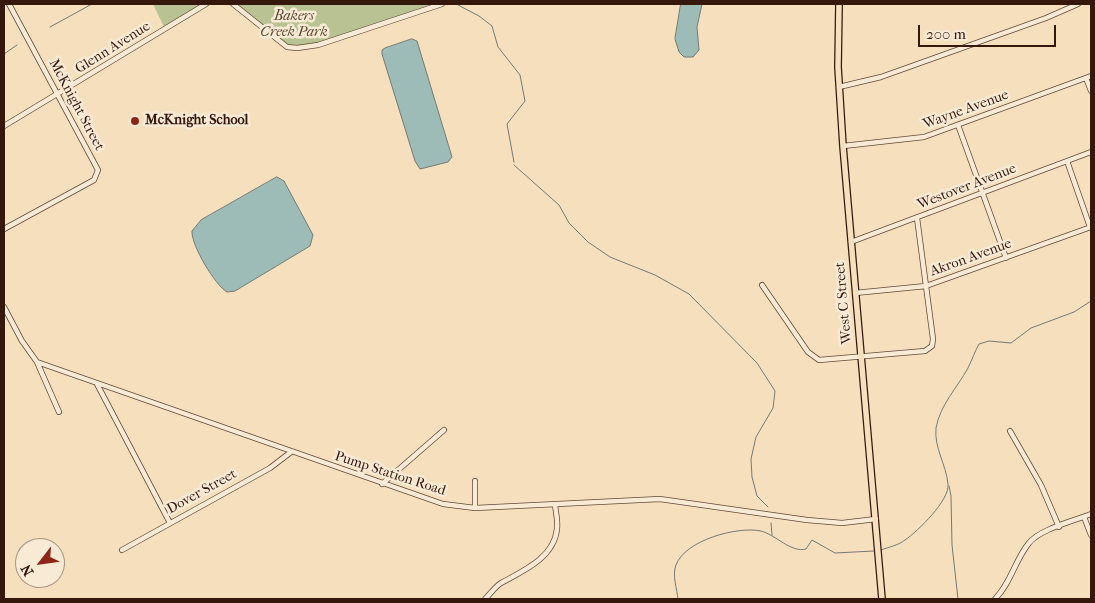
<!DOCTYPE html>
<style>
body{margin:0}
#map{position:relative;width:1095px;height:603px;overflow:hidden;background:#f5dfbd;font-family:"IM FELL French Canon",serif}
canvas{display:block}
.frame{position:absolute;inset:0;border:5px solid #35170c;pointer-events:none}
.north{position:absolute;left:15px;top:538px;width:50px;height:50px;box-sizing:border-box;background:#f8ead4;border:1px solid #aa9684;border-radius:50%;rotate:240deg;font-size:14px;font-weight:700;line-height:20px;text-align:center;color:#35170c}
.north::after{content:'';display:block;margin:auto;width:18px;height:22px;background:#8f2418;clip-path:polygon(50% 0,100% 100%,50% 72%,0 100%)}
.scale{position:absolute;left:918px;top:25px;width:138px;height:22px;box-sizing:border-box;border:2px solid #35170c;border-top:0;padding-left:6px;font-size:15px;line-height:18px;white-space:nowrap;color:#35170c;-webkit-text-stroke:4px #f8ead4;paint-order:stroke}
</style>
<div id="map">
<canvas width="1095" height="603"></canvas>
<div class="frame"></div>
<div class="north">N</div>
<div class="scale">200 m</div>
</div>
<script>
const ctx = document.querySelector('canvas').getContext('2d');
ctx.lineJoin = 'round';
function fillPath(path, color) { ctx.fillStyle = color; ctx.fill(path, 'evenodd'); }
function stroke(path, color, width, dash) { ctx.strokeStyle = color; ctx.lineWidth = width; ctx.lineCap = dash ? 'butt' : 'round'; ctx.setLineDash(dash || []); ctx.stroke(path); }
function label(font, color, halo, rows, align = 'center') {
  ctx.font = font + ' "IM FELL French Canon",serif'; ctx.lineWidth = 5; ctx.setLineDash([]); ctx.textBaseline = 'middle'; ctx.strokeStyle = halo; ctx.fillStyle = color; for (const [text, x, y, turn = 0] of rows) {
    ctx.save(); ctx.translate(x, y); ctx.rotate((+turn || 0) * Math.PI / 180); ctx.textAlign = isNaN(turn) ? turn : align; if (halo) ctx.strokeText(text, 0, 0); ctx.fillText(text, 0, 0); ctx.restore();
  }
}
const green = new Path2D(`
 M153 4H206L165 29Z
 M233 4H444L318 45 287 47Z`);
const water = new Path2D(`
 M681 4H702L697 27 699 50 693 57H684L679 52 675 39Z
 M412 39 417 41 420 51 452 157 448 162 420 169 415 161 382 54V50L385 48Z
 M277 177 284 181 313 235 310 246 235 291 227 292C215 285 191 245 192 231L201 220Z`);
const stream = new Path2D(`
 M458 5 479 16 492 26 498 47 520 75 525 101 507 124 514 162
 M50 27 92 4
 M4 54 17 45
 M514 165 559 205 569 223 588 242 610 257 655 275 689 294 757 363 775 391 773 408 756 437 751 459 752 477 757 496 768 507
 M949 486 951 496 952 545 958 599
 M771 523 772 535
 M881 550C889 547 899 545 905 540 918 531 950 500 948 484 946 464 934 448 936 428 940 405 957 388 968 368 972 360 975 351 979 344L989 341 1011 343 1031 328 1074 312 1091 301
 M678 599C677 589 672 575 676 565 685 540 738 526 761 531 776 535 791 553 806 549L812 540 835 553 874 551`);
const minor = new Path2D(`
 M233 4 287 47 297 48 318 45 442 4
 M1086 78 1091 91
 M839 87 881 77 1046 18 1078 4
 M958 125 1006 258
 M4 126 206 4
 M843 146 924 137 1091 76
 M1067 161 1090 227
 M4 229 94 180 98 170 9 4
 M851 242 1091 152
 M762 285 808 352 819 360 925 351 932 346 933 339 917 218
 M855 293 926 286 1091 227
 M4 307 22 341 37 362 443 504 475 508 660 499 807 520 842 523 876 519
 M37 362 59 412
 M97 384 170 523
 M1010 431 1041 485 1059 527
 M475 481V508
 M382 484 444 430
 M1084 517 1091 535
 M122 550 270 468 291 452
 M485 599C490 594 495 587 501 583 523 571 554 558 557 529 558 521 556 513 555 505
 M995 599C1011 583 1015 560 1029 543 1040 529 1074 521 1091 514`);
const major = new Path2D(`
 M839 4 838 67 843 146 882 599`);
const markers = [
 [135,121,5,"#8f2418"]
];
const parkNames = [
 ["Bakers",294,17],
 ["Creek Park",294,33]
];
const streetNames = [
 ["Glenn Avenue",113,48,-32],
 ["McKnight Street",76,105,62],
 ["Wayne Avenue",966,110,-20],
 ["Westover Avenue",967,187,-21],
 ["Akron Avenue",971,258,-20],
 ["West C Street",844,303,-95],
 ["Pump Station Road",390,474,18],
 ["Dover Street",202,492,-29]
];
const poiNames = [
 ["McKnight School",145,121]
];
fillPath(green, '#b8c293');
fillPath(water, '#9dbcb7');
stroke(water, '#737a73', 1);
stroke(stream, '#737a73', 1);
stroke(minor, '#654938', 6);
stroke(major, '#35170c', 8);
stroke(minor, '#f8ead4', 4.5);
stroke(major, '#f5dfbd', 5.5);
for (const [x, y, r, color] of markers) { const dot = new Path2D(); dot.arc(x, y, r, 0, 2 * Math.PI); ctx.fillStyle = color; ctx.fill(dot); stroke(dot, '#f8ead4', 2); }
label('italic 14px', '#5c4a34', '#f8ead4', parkNames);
label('14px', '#35170c', '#f8ead4', streetNames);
label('bold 14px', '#35170c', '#f8ead4', poiNames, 'left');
</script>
